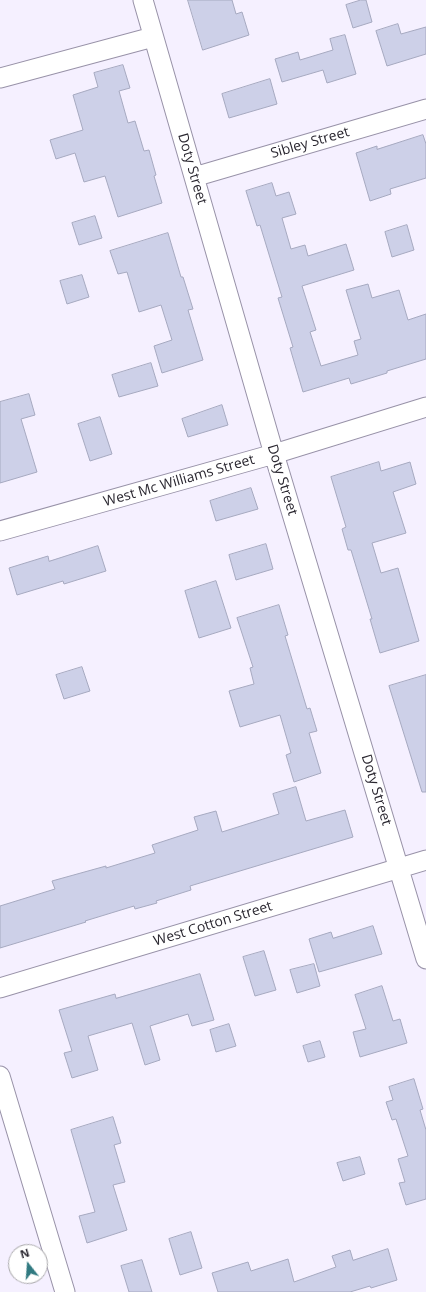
<!DOCTYPE html>
<style>
body{margin:0}
#map{position:relative;width:426px;height:1292px;overflow:hidden;background:#f5f0ff;font-family:"Open Sans",sans-serif}
canvas{display:block}
.north{position:absolute;left:8px;top:1244px;width:40px;height:40px;box-sizing:border-box;background:#fff;border:1px solid #aaa9ac;border-radius:50%;rotate:343deg;font-size:11px;font-weight:700;line-height:16px;text-align:center;color:#2a2730}
.north::after{content:'';display:block;margin:auto;width:14px;height:18px;background:#317a81;clip-path:polygon(50% 0,100% 100%,50% 72%,0 100%)}
</style>
<div id="map">
<canvas width="426" height="1292"></canvas>
<div class="north">N</div>
</div>
<script>
const ctx = document.querySelector('canvas').getContext('2d');
ctx.lineJoin = 'round';
function fillPath(path, color) { ctx.fillStyle = color; ctx.fill(path, 'evenodd'); }
function stroke(path, color, width, dash) { ctx.strokeStyle = color; ctx.lineWidth = width; ctx.lineCap = dash ? 'butt' : 'round'; ctx.setLineDash(dash || []); ctx.stroke(path); }
function label(font, color, halo, rows, align = 'center') {
  ctx.font = font + ' "Open Sans",sans-serif'; ctx.lineWidth = 4; ctx.setLineDash([]); ctx.textBaseline = 'middle'; ctx.strokeStyle = halo; ctx.fillStyle = color; for (const [text, x, y, turn = 0] of rows) {
    ctx.save(); ctx.translate(x, y); ctx.rotate((+turn || 0) * Math.PI / 180); ctx.textAlign = isNaN(turn) ? turn : align; if (halo) ctx.strokeText(text, 0, 0); ctx.fillText(text, 0, 0); ctx.restore();
  }
}
const building = new Path2D(`
 M188 0H232L236 14 242 12 249 35 203 50Z
 M361 0H366L372 22 353 28 346 5Z
 M398 24 401 34 426 27V54L387 66 376 31Z
 M345 35 356 74 327 83 323 70 282 82 275 59 298 52 300 60 333 50 330 39Z
 M123 65 130 88 119 91 128 123 135 121 144 151 149 150 156 175 154 176 162 203 118 217 105 176 84 182 75 153 56 159 50 140 83 130 73 95 98 87 94 73Z
 M270 79 277 104 229 118 222 94Z
 M423 135 426 144V178L390 189 391 194 370 201 356 153 377 146V149Z
 M272 183 276 196 289 192 296 214 282 218 291 249 305 245 308 256 346 244 354 270 302 286 316 330 310 332 321 366 358 355 354 341 361 339 346 290 368 284 372 298 399 290 408 320 426 314V359L387 371V373L351 384 349 378 303 392 290 348 293 347 278 298 282 297 260 225 257 226 246 191Z
 M95 216 102 238 79 245 72 223Z
 M407 225 414 250 392 257 385 232Z
 M168 233 181 277H183L193 309 188 310 203 360 162 373 154 346 172 340 161 305 139 312 127 272 118 274 110 251Z
 M82 275 89 297 67 304 60 281Z
 M151 363 158 386 119 397 112 375Z
 M29 394 35 415 21 419 37 472 0 483V402Z
 M222 405 228 425 188 437 182 419Z
 M100 417 112 454 90 461 78 424Z
 M379 462 381 471 410 462 416 484 393 492 406 533 372 543 381 573 398 568 419 641 380 653 370 619H372L351 550H348L342 529 346 527 331 477Z
 M251 488 258 509 216 521 210 501Z
 M266 544 273 569 236 580 229 555Z
 M98 546 106 571 64 584 63 581 17 595 9 568 48 556 49 561Z
 M216 581 231 628 199 638 185 591Z
 M279 605 288 635 285 636 307 709 310 708 317 731 309 733 321 773 294 782 286 755 291 753 280 715 240 727 229 691 254 684 250 668 253 667 237 618Z
 M82 667 90 691 64 699 56 675Z
 M426 675V792H422L389 686Z
 M296 787 306 821 345 810 353 837 190 886 191 890 156 901 157 903 135 909 134 906 85 921 86 922 0 948V906L55 889 52 881 106 866V868L155 853 152 845 198 830 194 817 216 811 222 832 279 814 273 794Z
 M373 926 382 954 319 972 309 939 331 932 333 938Z
 M264 951 276 990 255 996 243 957Z
 M314 964 320 986 297 993 290 970Z
 M200 974 214 1020 192 1026 188 1014 150 1026 160 1060 145 1065 132 1023 88 1036 98 1070 72 1078 64 1053 72 1051 59 1010 115 994 116 998Z
 M382 986 393 1021 400 1019 407 1043 360 1057 353 1032 366 1029 355 995Z
 M229 1024 236 1046 216 1052 210 1030Z
 M320 1041 325 1057 308 1062 303 1046Z
 M414 1079 423 1109 420 1110 426 1130V1199L406 1205 399 1183 405 1182 398 1159 408 1156 396 1119 392 1120 386 1102 393 1100 389 1087Z
 M113 1117 121 1143 114 1145 125 1182 113 1185 127 1230 87 1243 79 1216 95 1212 71 1130Z
 M360 1157 365 1174 343 1181 337 1163Z
 M191 1232 202 1268 180 1275 169 1239Z
 M388 1249 397 1280 371 1288 370 1286 350 1292H218L212 1273 248 1262 251 1271 288 1259 294 1282 336 1267 332 1256 350 1250 353 1260Z
 M142 1260 152 1292H129L121 1266Z`);
const minor = new Path2D(`
 M143 0 274 454 426 959
 M0 78 153 37
 M194 177 426 109
 M0 531 274 454 426 407
 M0 988 426 860
 M0 1076 65 1292`);
const streetNames = [
 ["Sibley Street",310,143,-16],
 ["Doty Street",192,169,74],
 ["Doty Street",282,480,73],
 ["West Mc Williams Street",179,481,-16],
 ["Doty Street",376,790,73],
 ["West Cotton Street",213,924,-17]
];
fillPath(building, '#cdd0e8');
stroke(building, '#a6a9c0', 1);
stroke(minor, '#9892a8', 21);
stroke(minor, '#fff', 19);
label('14px', '#2a2730', '#fff', streetNames);
</script>
